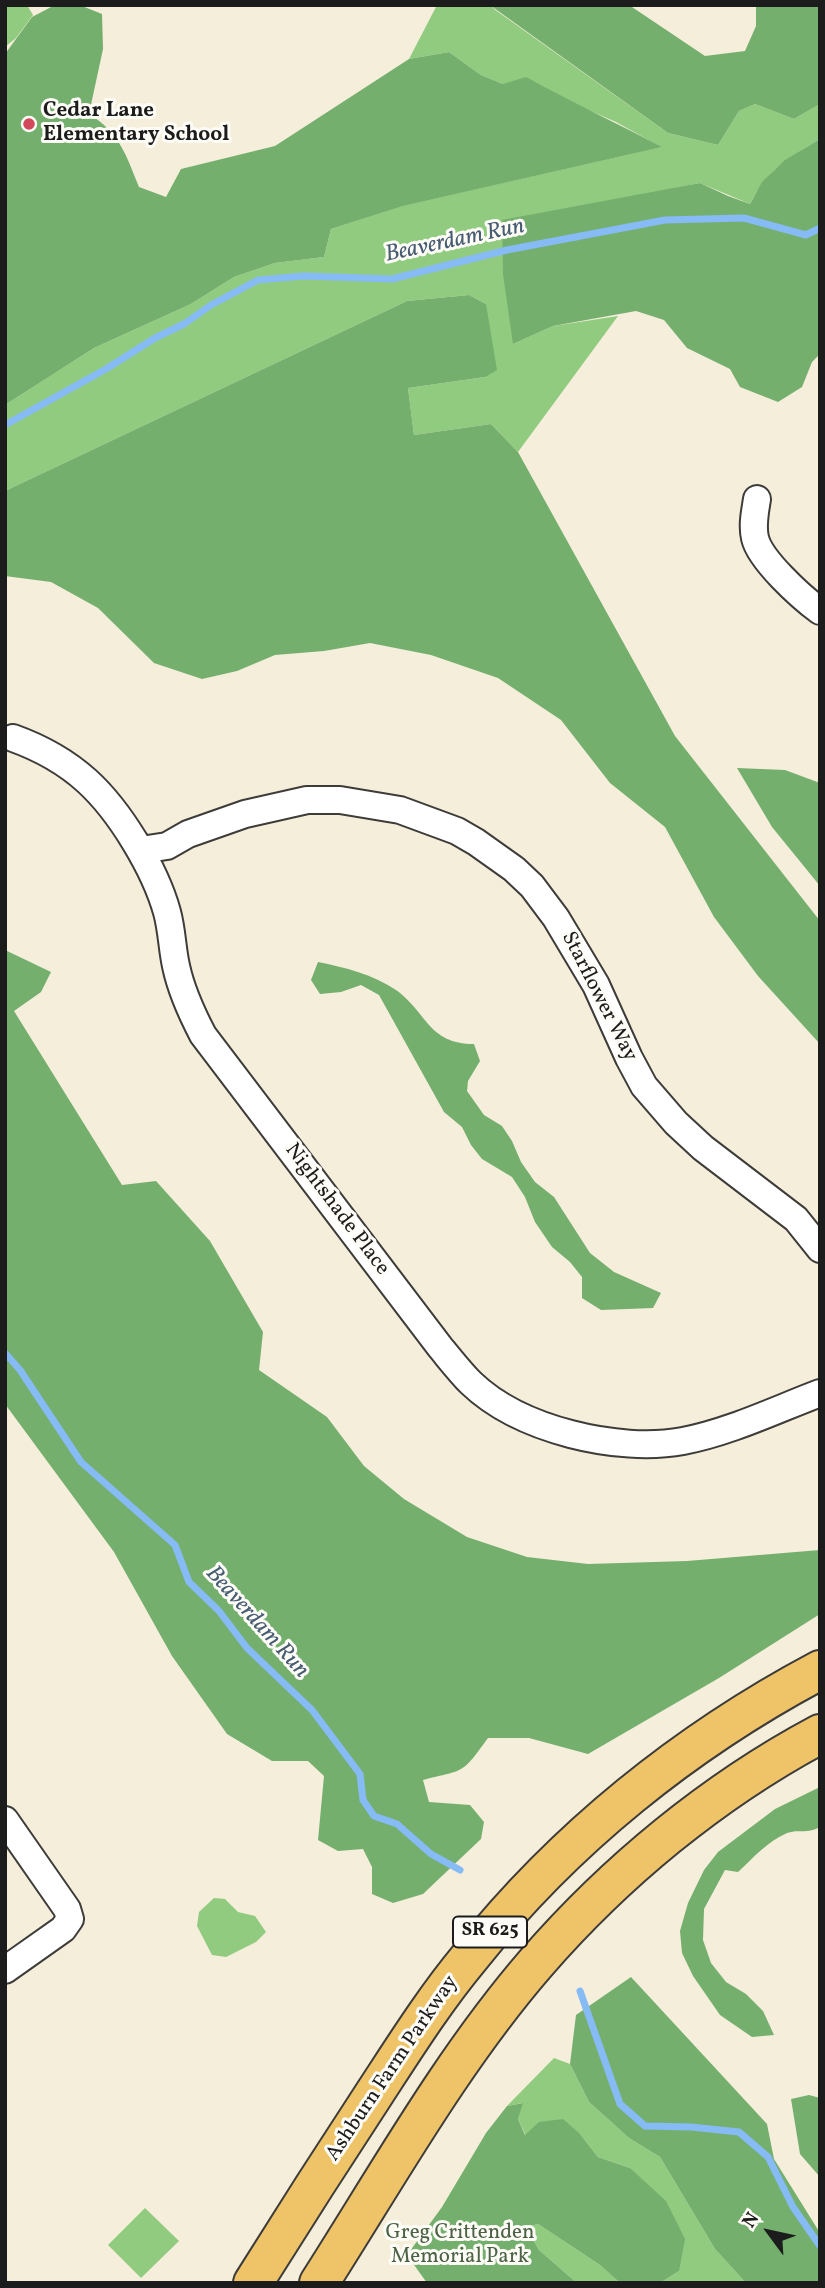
<!DOCTYPE html>
<style>
body{margin:0}
#map{position:relative;width:825px;height:2288px;overflow:hidden;background:#f5eedb;font-family:Vollkorn,serif}
canvas{display:block}
.frame{position:absolute;inset:0;border:7px solid #1c1c1c;pointer-events:none}
.north{position:absolute;left:734px;top:2197px;width:70px;height:70px;-webkit-text-stroke:5px #fdfcf7;paint-order:stroke;rotate:303deg;font-size:19px;font-weight:700;line-height:28px;text-align:center;color:#1c1c1c}
.north::after{content:'';display:block;margin:auto;width:24px;height:32px;background:#1c1c1c;clip-path:polygon(50% 0,100% 100%,50% 72%,0 100%)}
</style>
<div id="map">
<canvas width="825" height="2288"></canvas>
<div class="frame"></div>
<div class="north">N</div>
</div>
<script>
const ctx = document.querySelector('canvas').getContext('2d');
ctx.lineJoin = 'round';
function fillPath(path, color) { ctx.fillStyle = color; ctx.fill(path, 'evenodd'); }
function stroke(path, color, width, dash) { ctx.strokeStyle = color; ctx.lineWidth = width; ctx.lineCap = dash ? 'butt' : 'round'; ctx.setLineDash(dash || []); ctx.stroke(path); }
function label(font, color, halo, rows, align = 'center') {
  ctx.font = font + ' Vollkorn,serif'; ctx.lineWidth = 6; ctx.setLineDash([]); ctx.textBaseline = 'middle'; ctx.strokeStyle = halo; ctx.fillStyle = color; for (const [text, x, y, turn = 0] of rows) {
    ctx.save(); ctx.translate(x, y); ctx.rotate((+turn || 0) * Math.PI / 180); ctx.textAlign = isNaN(turn) ? turn : align; if (halo) ctx.strokeText(text, 0, 0); ctx.fillText(text, 0, 0); ctx.restore();
  }
}
const green = new Path2D(`
 M5 5H27L33 15 16 38 5 47Z
 M437 5H493L494 9 668 133 718 145 739 111 755 104 794 119 820 104V139C787 159 768 169 750 204L700 183 641 195 513 344 553 326 618 316 518 452 491 424 414 435 408 388 485 377 486 304 469 295 407 301 5 491V405L94 348 191 304 234 277 275 263 324 257 331 229 402 206 661 147 616 122 572 103 503 84 481 75 449 52 409 59Z
 M214 1898 225 1899 238 1912 255 1916 266 1932 256 1942 226 1957 212 1955 197 1926 199 1912Z
 M554 2058 570 2064 589 2102 629 2138 660 2157 715 2249 746 2283H660L679 2271 630 2168 598 2157 580 2134 526 2136 518 2119 522 2103 507 2106Z
 M145 2208 179 2241 141 2278 108 2245Z
 M538 2224 600 2265 620 2283H577L539 2250 526 2227Z`);
const forest = new Path2D(`
 M55 5 82 6 102 14 103 49 89 114C120 133 126 155 139 187L166 197 181 169 275 146 409 59 449 52 481 75 503 84 526 77C571 102 617 123 662 147L403 206 331 229 324 257 275 263 234 277 191 304 94 348 5 405V54L32 17Z
 M493 5H629L705 56 745 51 756 26V5H820V104L794 119 755 104 739 111 718 145 668 133 494 8Z
 M820 139V354L812 362 802 387 778 402 740 387 730 369 687 348 664 320 636 311 553 326 513 344 503 274 502 220 700 183 728 196 750 204 762 182 785 160Z
 M469 295 486 304 497 370 485 377 408 388 414 435 491 424 518 452 675 736 820 921V1044L758 976 714 917 665 827 610 783 561 720 498 678 431 655 370 643 324 651 275 655 237 671 202 679 154 663 98 608 51 582 5 576V491L407 301Z
 M737 768 785 770 820 783V886L772 827Z
 M5 950 51 972 41 992 14 1011 122 1185 156 1181 210 1241 263 1332 259 1370 327 1417 364 1466 404 1499 467 1537 527 1557 588 1564 687 1561 820 1550V1614L719 1678 588 1754 529 1738H488C461 1775 466 1769 423 1780L429 1802 470 1805 484 1822 481 1839 423 1894 393 1903 372 1894V1867L363 1849 338 1851 318 1840 324 1776 308 1761H272L227 1734 172 1656 114 1552 5 1404Z
 M318 962C344 967 374 975 396 990 427 1012 428 1044 474 1044L480 1061 468 1081 467 1091 484 1115 502 1126 512 1141 521 1162 535 1182 554 1197 590 1253 614 1272 661 1293 653 1308 601 1310 582 1298V1277L570 1262 552 1247 535 1222 525 1197 512 1177 482 1159 471 1145 462 1127 444 1112 379 995 361 985 341 992 320 994 311 980Z
 M820 1787V1827C809 1834 798 1829 787 1833 768 1841 753 1858 738 1872L725 1870 704 1909 703 1940 711 1963 726 1982 746 1994 763 2011 774 2035 752 2037 720 2015 693 1976 682 1953 680 1931 688 1903 704 1870 718 1852 775 1809Z
 M631 1977 767 2124 774 2159 820 2233V2283H746L715 2249 660 2157 629 2138 589 2102 570 2064 576 2015Z
 M809 2095 820 2098V2177L800 2154 791 2099Z
 M523 2103 518 2119 525 2135 539 2122 563 2119 580 2134 598 2157 630 2168 666 2201 685 2239 679 2271 660 2283H620L600 2265 538 2224 526 2227 539 2250 577 2283H427L407 2255 442 2207 486 2133 507 2106Z`);
const stream = new Path2D(`
 M5 425 106 369 155 338 184 324 211 305 258 280 304 276 392 279 507 250 665 220 744 218 806 235 820 228
 M5 1353 20 1370 81 1462 175 1545 189 1582 219 1611 247 1648 312 1710 360 1774 363 1800 374 1816 397 1824 431 1854 460 1870
 M580 1991 620 2104 645 2126 691 2127 739 2132 768 2157 793 2207 820 2246`);
const street = new Path2D(`
 M757 499C755 512 752 525 755 538 760 560 801 597 820 611
 M13 738C38 747 66 762 87 781 120 811 155 869 167 912 172 930 172 948 176 966 181 990 192 1014 203 1035L440 1347C450 1359 460 1372 471 1383 520 1430 618 1453 683 1441 730 1432 775 1410 820 1393
 M141 850 167 846 188 834 245 814 307 800H340L400 810 457 831 476 842 514 869 532 886 556 918 596 985 629 1058 644 1086 676 1123 703 1148 796 1219 820 1249
 M5 1820 67 1909 70 1919 63 1929 5 1970`);
const primary = new Path2D(`
 M253 2283C293 2219 334 2155 376 2091 406 2045 435 1999 470 1957 565 1838 686 1741 820 1670
 M319 2283C388 2175 452 2060 536 1963 615 1872 713 1791 820 1734`);
const markers = [
 [29,124,7,"#d1495b"]
];
const shields = [
 [490,1932,74]
];
const shieldNames = [
 ["SR 625",490,1932]
];
const poiNames = [
 ["Cedar Lane",43,112],
 ["Elementary School",43,136]
];
const streetNames = [
 ["Starflower Way",598,997,63],
 ["Nightshade Place",336,1210,53],
 ["Ashburn Farm Parkway",393,2069,-56]
];
const parkNames = [
 ["Greg Crittenden",460,2234],
 ["Memorial Park",460,2258]
];
const waterNames = [
 ["Beaverdam Run",455,242,-12],
 ["Beaverdam Run",256,1623,48]
];
fillPath(green, '#91cb7f');
fillPath(forest, '#74af6e');
stroke(stream, '#87bbf5', 7);
stroke(street, '#3d3c39', 30);
stroke(primary, '#3d3c39', 42);
stroke(street, '#fff', 26);
stroke(primary, '#efc469', 38);
for (const [x, y, r, color] of markers) { const dot = new Path2D(); dot.arc(x, y, r, 0, 2 * Math.PI); ctx.fillStyle = color; ctx.fill(dot); stroke(dot, '#fdfcf7', 2.5); }
for (const [x, y, w] of shields) { const box = new Path2D(); box.roundRect(x - w / 2, y - 15.5, w, 31, 5); ctx.fillStyle = '#fdfcf7'; ctx.fill(box); stroke(box, '#1c1c1c', 2); }
label('bold 19px', '#1c1c1c', null, shieldNames);
label('bold 21px', '#1c1c1c', '#fdfcf7', poiNames, 'left');
label('21px', '#1c1c1c', '#fdfcf7', streetNames);
label('21px', '#4b6244', '#fdfcf7', parkNames);
label('italic 23px', '#475c73', '#fdfcf7', waterNames);
</script>
